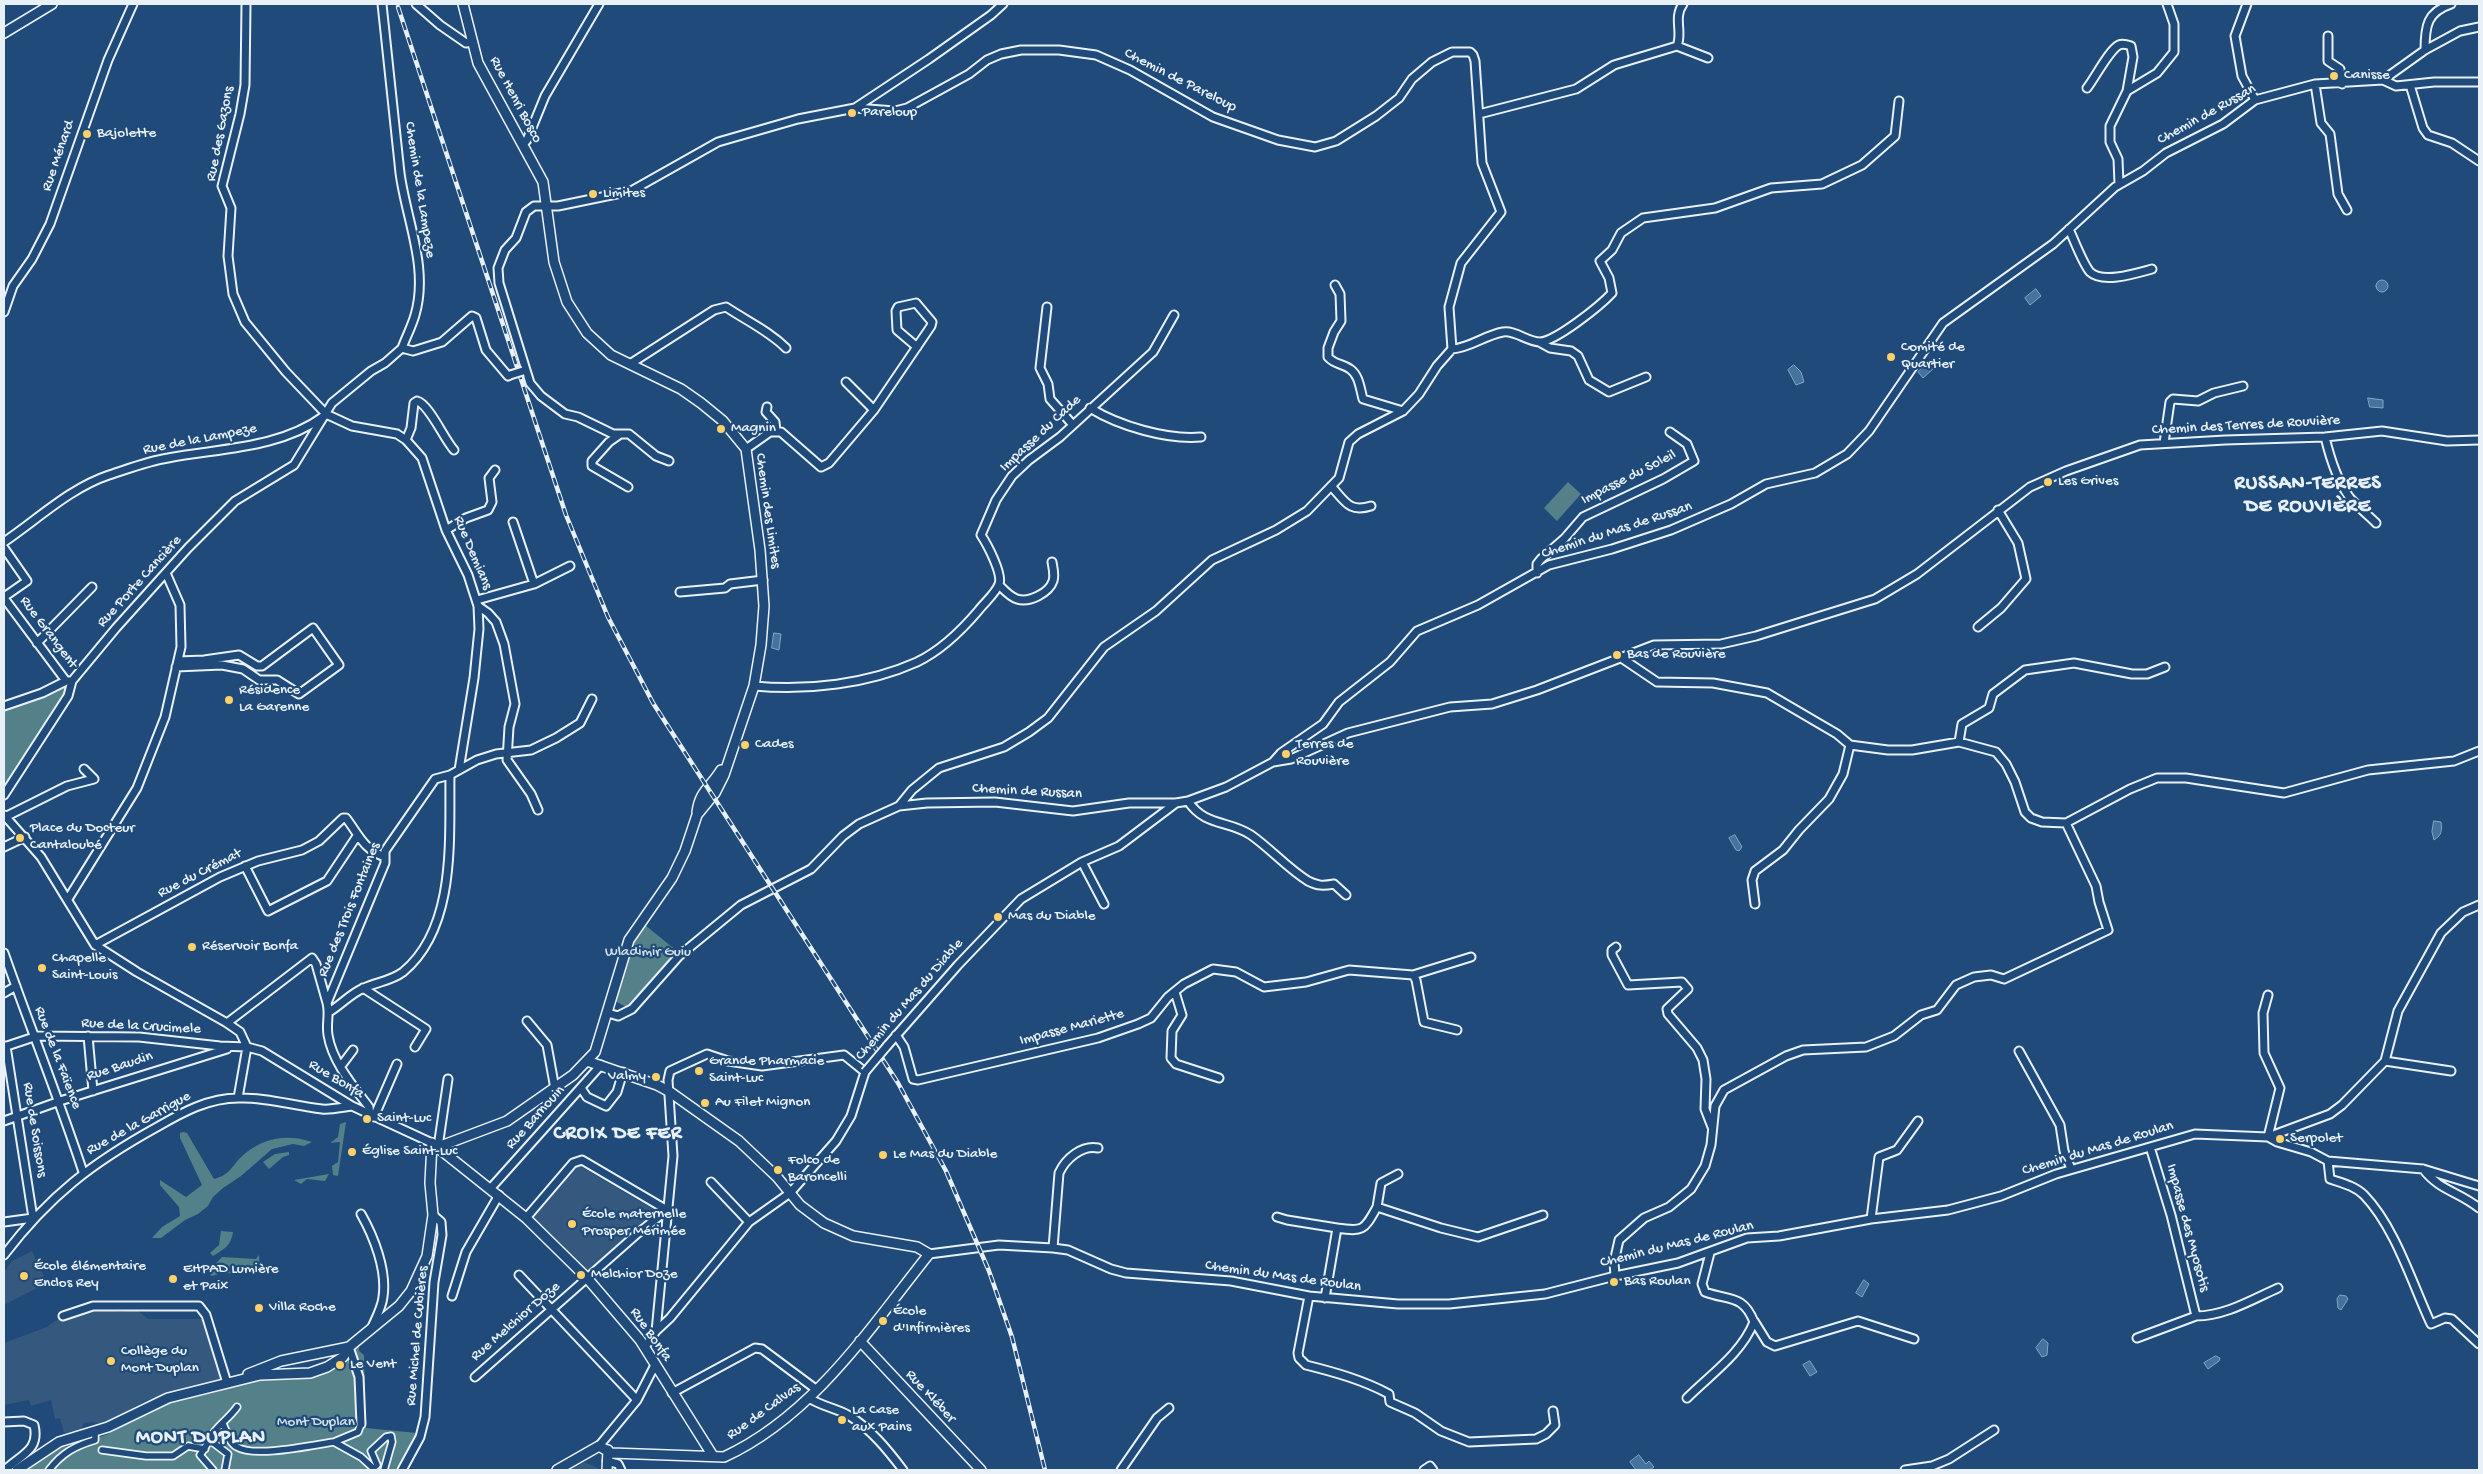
<!DOCTYPE html>
<meta charset="utf-8">
<style>
body{margin:0}
#map{position:relative;width:2483px;height:1474px;overflow:hidden;background:#1f4a7a;font-family:"Gochi Hand",sans-serif}
canvas{display:block}
.frame{position:absolute;inset:0;border:5px solid #e8f1f8;pointer-events:none}
</style>
<div id="map">
<canvas width="2483" height="1474"></canvas>
<div class="frame"></div>
</div>
<script>
const ctx = document.querySelector('canvas').getContext('2d');
ctx.lineJoin = 'round';
function fillPath(path, color) { ctx.fillStyle = color; ctx.fill(path, 'evenodd'); }
function stroke(path, color, width, dash) { ctx.strokeStyle = color; ctx.lineWidth = width; ctx.lineCap = dash ? 'butt' : 'round'; ctx.setLineDash(dash || []); ctx.stroke(path); }
function label(font, color, halo, rows, align = 'center') {
  ctx.font = font + ' "Gochi Hand",sans-serif'; ctx.lineWidth = 4.5; ctx.setLineDash([]); ctx.textBaseline = 'middle'; ctx.strokeStyle = halo; ctx.fillStyle = color; for (const [text, x, y, turn = 0] of rows) {
    ctx.save(); ctx.translate(x, y); ctx.rotate((+turn || 0) * Math.PI / 180); ctx.textAlign = isNaN(turn) ? turn : align; if (halo) ctx.strokeText(text, 0, 0); ctx.fillText(text, 0, 0); ctx.restore();
  }
}
const built = new Path2D(`
 M580 1166 653 1209 648 1218 587 1272 532 1218 573 1168Z
 M32 1251 47 1283 4 1305V1272L12 1261Z
 M91 1309H108L119 1312 137 1310 148 1319H204L223 1379 145 1401 102 1425 93 1422 84 1423 81 1430 64 1433 60 1418 55 1419 51 1400 31 1406 29 1400 4 1405V1343L47 1327 55 1321Z
 M584 1462 600 1469V1470H570Z`);
const green = new Path2D(`
 M1568 482 1581 494 1557 521 1544 508Z
 M65 687 67 688 43 729 4 786V710L41 699Z
 M645 925 677 951C660 970 646 992 628 1008L615 1001 627 962 628 947Z
 M346 1122 338 1176 333 1175 332 1166 338 1162 340 1142 330 1143 338 1137 340 1124Z
 M183 1132 187 1133 214 1179C229 1175 231 1168 240 1158 260 1138 287 1133 312 1142L304 1146 293 1144 272 1149 241 1176 223 1188 213 1197 208 1206 198 1214 185 1220 161 1238H152L162 1227 180 1216 179 1207 160 1185V1180L186 1197 202 1185 180 1138V1133Z
 M289 1152V1155L283 1157 269 1169 263 1162 275 1154Z
 M329 1174 325 1181 307 1179 301 1184 294 1180Z
 M221 1231 233 1232C231 1246 224 1249 213 1256L210 1253 219 1245Z
 M259 1255 260 1272C246 1278 229 1269 212 1276L208 1272 222 1257 256 1259Z
 M359 1345V1351L364 1355 366 1428 417 1433 397 1470H24L55 1448 74 1446 108 1434 161 1405 217 1392 252 1379 320 1374 331 1369 347 1358Z`);
const water = new Path2D(`
 M2376 286a6 6 0 1 1 12 0a6 6 0 1 1-12 0Z
 M2036 289 2041 296 2030 305 2025 298Z
 M1930 362 1934 368 1923 378 1918 372Z
 M1794 365 1801 372 1804 382 1796 385 1788 370Z
 M2368 398 2383 400V408L2370 407Z
 M774 633 781 634 779 650 772 648Z
 M2434 821 2441 822C2442 831 2442 835 2434 840L2432 832Z
 M1735 835 1742 847 1739 851 1736 850 1729 838Z
 M1864 1280 1869 1284 1862 1297 1856 1293Z
 M2340 1295 2346 1296 2348 1299 2341 1310 2338 1308 2337 1299Z
 M2043 1339 2048 1343 2047 1355 2042 1357 2036 1348Z
 M2216 1356 2220 1358 2219 1361 2208 1369 2204 1363Z
 M1810 1361 1817 1372 1810 1376 1803 1365Z
 M1639 1455 1646 1464 1649 1461 1654 1467 1650 1470H1636L1630 1462Z`);
const pedestrian = new Path2D(`
 M223 1424C227 1432 229 1443 237 1447 254 1458 313 1445 334 1442
 M361 1424 358 1432 334 1442 361 1457 373 1468 377 1465 371 1451 386 1437 391 1436 392 1442 384 1470
 M211 1441 228 1454 225 1470
 M102 1450 146 1456H173L188 1446 205 1449
 M49 1470C62 1453 75 1446 95 1440V1432
 M213 1470 200 1455C207 1446 209 1439 215 1431 219 1425 231 1416 237 1407`);
const minor = new Path2D(`
 M246 4 245 85 240 114 222 186 231 208 228 256 233 294 245 322 286 372 326 414 352 426 397 434 406 440 422 458 446 530 468 575 478 606 479 629 474 678 459 770
 M382 4 400 173C406 219 429 268 415 315 412 326 406 337 402 348
 M416 4 440 25 466 43 472 42
 M2247 4 2235 36 2242 76 2255 100
 M2328 36V61L2340 69 2342 84
 M1677 46 1708 58
 M2425 50C2425 26 2427 12 2451 4
 M2383 80 2396 86 2434 82H2479
 M2315 84 2321 123 2330 134 2338 194 2347 210
 M2410 85 2423 128 2428 135 2452 143 2479 161
 M2087 88C2095 78 2109 50 2119 45 2123 43 2128 45 2131 46L2133 57 2127 91
 M855 108 895 111 907 108 969 74 987 60 1001 54 1021 50H1059L1096 55 1130 70 1213 117 1278 140 1315 147 1336 141 1376 116 1399 98 1412 79 1432 62 1452 52H1470L1473 55 1475 61 1482 163 1501 212 1461 263 1449 307 1452 349 1437 366 1419 394 1403 411 1358 434 1349 442 1339 478 1307 511 1276 530 1212 560 1156 611 1104 647 1048 718 1029 732 1004 747 939 768 912 790 899 806
 M1479 114 1576 89 1614 65 1677 46C1683 32 1673 18 1683 4
 M523 144 527 140 545 96 599 4
 M2119 184 2118 159 2110 142V126L2127 91 2157 73 2174 52V24L2167 4
 M2069 229C2074 240 2083 264 2090 272 2103 284 2137 273 2152 269
 M1335 285 1340 294 1341 321 1334 332 1328 348V357C1335 365 1342 363 1350 369 1359 375 1360 388 1363 399L1403 411
 M1047 307 1040 368 1048 384 1050 399 1073 425
 M4 312 13 286 32 259 50 224 108 60 133 4
 M1539 342 1550 348 1571 351 1578 356 1589 380 1609 392 1646 377
 M1452 349C1470 348 1485 335 1503 332 1515 330 1528 342 1540 342 1556 341 1600 306 1612 293L1609 278 1600 261 1612 250 1621 233 1643 218 1715 208 1771 188 1822 184 1862 165 1895 136 1899 101
 M630 364 714 310 726 307C747 321 769 331 786 348
 M846 382 874 410
 M767 407 766 412 775 422 776 431
 M1090 408C1119 426 1167 440 1201 437
 M619 435 609 442 592 461V466L628 487
 M2325 437C2330 458 2337 481 2350 498 2358 507 2368 515 2376 523
 M406 440 411 428 414 403 417 401C429 404 444 439 454 450
 M2164 443 2170 402 2173 399 2198 401 2214 393 2243 386
 M746 449 770 432H781L821 467 829 463 874 410 931 326 932 322 916 303 898 307 896 311 897 330 917 347
 M669 461 656 456 629 434H613L578 417 565 414 541 396 530 383 499 283 498 268 505 250 516 238 526 212 534 206H558L631 191 718 142 798 119 855 108 929 59 991 15 1003 4
 M1331 486C1345 501 1349 513 1371 506
 M513 522 534 584
 M446 530 466 518 488 510 492 502 489 478 495 470
 M4 542C38 519 70 488 109 475 128 469 148 461 168 458 220 448 279 449 324 416
 M4 548 27 581 4 597
 M1537 573V564L1541 559 1564 539 1583 517 1663 479 1694 461 1687 444 1670 432
 M999 585C1004 590 1010 597 1017 599 1029 603 1049 593 1053 581 1055 575 1053 568 1052 562
 M680 592 725 588 730 584 763 580
 M4 598 66 681H72
 M477 600 534 584 570 566
 M478 606 488 613 496 622 504 644 515 704 509 727 507 760 531 794 538 810
 M1978 627 2001 608 2026 579 2018 543 1998 510
 M37 643 92 587
 M1620 657 1657 682 1713 683 1767 693 1837 734 1850 745 1888 750H1912L1959 742 1996 752 2006 764 2015 782 2025 812 2031 818 2042 822 2066 823 2130 789 2157 778H2186L2284 793 2368 770 2454 761 2479 751
 M176 667 222 665 243 669 259 680H277L299 694 339 665 313 628 262 666H257L239 655 204 660 178 661
 M754 686C807 691 868 684 917 662 942 650 961 631 978 611 984 603 996 593 999 584 1003 574 987 544 981 535L996 500 1012 476 1029 460 1060 437 1153 352 1174 315
 M4 706 42 693 66 681
 M1959 742 1962 724 1989 708 1993 694 2025 670 2074 663 2132 674H2147L2165 667
 M1273 762 1291 759 1348 733 1450 707 1492 704 1537 690 1654 645 1721 644 1756 636 1875 599 1917 574 2030 487 2066 471 2140 445 2225 440 2325 437 2382 431 2447 441 2479 440
 M4 795 68 696 72 681 116 628 188 548 235 501 294 465 332 403 371 371 385 363 402 348 413 351 442 342 472 316 476 318 486 350 508 376 510 375
 M1188 801C1205 827 1229 820 1251 835 1271 849 1287 868 1308 881 1318 886 1323 886 1334 884L1346 895
 M4 815 41 857 95 945 137 972 227 1023 240 1032 247 1047
 M5 817 67 786 94 779 84 769
 M4 847 25 837
 M1082 862 1104 904
 M245 866 268 911 327 881 357 836
 M68 899 137 788 165 717 181 647 180 605 166 573
 M1755 904 1752 880 1755 871 1783 850 1799 830 1829 799 1843 774 1850 745
 M95 945 220 877 258 861 302 850 319 841 343 818H346C359 835 363 849 385 857
 M1616 947 1612 950V955L1628 985 1682 982 1688 989 1667 1009 1668 1014 1697 1048 1703 1060 1706 1079 1705 1109 1712 1127
 M4 953C30 1027 59 1099 83 1172
 M1413 975 1471 957
 M363 988 426 1029 415 1047
 M1175 992 1182 1015 1172 1031 1171 1058 1176 1064 1219 1078
 M4 993 16 986
 M2268 995 2263 1013 2264 1053 2280 1088 2268 1137
 M329 1012C341 1005 351 993 364 988 377 982 391 981 403 972 457 927 449 838 450 775
 M608 1013 618 1016 632 1009 679 956 741 905 811 869 843 836 859 824 899 806 927 803 995 802 1073 811 1129 803H1176L1188 801 1226 787 1273 762 1281 753 1323 724 1339 702 1390 662 1417 631 1478 605 1549 565 1612 549 1671 530 1731 504 1766 484 1815 473 1847 454 1869 431 1943 323 2053 244 2115 187 2143 171 2166 153 2223 124 2255 100 2315 84 2383 80 2425 50 2460 31 2479 27
 M527 1021 547 1045 555 1089
 M227 1023 312 958 316 964 327 1003
 M896 1035 904 1047 913 1079 918 1080 1098 1038 1138 1024 1151 1018 1168 997 1184 984 1213 969 1236 972 1264 987 1306 982 1349 970 1413 975 1416 980 1424 1022 1457 1030
 M88 1036 93 1091
 M6 1046 33 1218
 M887 1046 958 965 1021 899 1082 862 1119 846 1176 803
 M4 1047 37 1036 139 1037 220 1046 247 1047 262 1051 352 1106 432 1143
 M2019 1051 2060 1125 2064 1151 2071 1169
 M2385 1061 2451 1071
 M341 1066 353 1050
 M581 1088 587 1097 606 1106 617 1092 623 1072
 M238 1098 247 1047
 M370 1116 369 1107C353 1086 332 1061 328 1035 326 1023 330 1014 327 1003L385 863V851L435 779 450 775 477 760 496 754 531 750 556 738 580 723 592 699
 M374 1117 397 1064
 M4 1121 60 1101 227 1049
 M2268 1137 2330 1114 2342 1105 2385 1061 2398 1011 2441 933 2463 912 2479 905
 M438 1147 448 1079
 M2328 1161 2330 1179C2342 1183 2355 1186 2364 1195 2395 1227 2412 1283 2431 1324L2445 1318 2452 1319 2479 1344
 M2423 1169C2440 1191 2458 1191 2479 1208
 M711 1182 749 1222
 M490 1189 601 1065
 M1377 1207 1381 1183 1398 1174
 M361 1214C374 1237 387 1270 383 1297 382 1307 376 1318 372 1327
 M1277 1217 1287 1220 1337 1228 1325 1298
 M526 1218 573 1163 582 1160 667 1210
 M1871 1219 1879 1157 1897 1150 1918 1121
 M4 1222 33 1218
 M1337 1228C1364 1232 1364 1230 1377 1207L1441 1228 1478 1237 1543 1215
 M1053 1248 1059 1173C1066 1158 1082 1145 1098 1148
 M929 1254 999 1245 1053 1248 1068 1250 1111 1269 1126 1273 1231 1281 1309 1296 1398 1304H1449L1545 1294 1615 1276 1678 1263 1747 1238 1779 1236 1871 1219 1948 1210 2001 1196 2056 1174 2195 1134 2268 1137 2277 1142 2311 1152 2328 1161 2423 1169 2479 1186
 M4 1255C50 1195 92 1163 157 1127 183 1112 208 1098 239 1098 267 1097 294 1106 322 1109 331 1110 343 1107 352 1106
 M519 1275 637 1400
 M1615 1276 1614 1262 1619 1240 1644 1218 1669 1207 1691 1189 1705 1166 1711 1145 1715 1106 1724 1090 1786 1056 1803 1050 1866 1047 1894 1036 1921 1015 1937 1010 1956 985 1974 977 1991 975 2004 979 2108 930 2099 902 2096 886 2066 823
 M452 1296 466 1252 499 1195
 M1309 1296 1298 1353 1299 1358 1306 1365C1334 1372 1363 1380 1389 1394L1390 1402 1415 1413 1441 1431 1469 1442 1536 1439 1546 1434 1555 1425 1553 1411
 M63 1316 93 1306H199L206 1315 227 1383
 M2196 1316C2225 1316 2251 1300 2278 1288
 M1754 1321 1767 1342 1775 1346 1858 1321 1914 1339
 M2137 1338 2196 1316 2171 1215 2150 1147
 M349 1347 359 1377 361 1424
 M645 1347 656 1331 673 1156 668 1080 670 1071 707 1054 728 1061 762 1066 844 1055 865 1072 851 1116 836 1141 790 1193 749 1222 670 1318 656 1331
 M475 1377 637 1234 667 1210
 M672 1393 755 1348 762 1349 817 1390
 M809 1398C821 1406 835 1408 848 1415 871 1429 887 1449 903 1470
 M1687 1398C1711 1374 1741 1354 1754 1322 1743 1294 1729 1301 1705 1292L1702 1284 1710 1253
 M4 1422 24 1421 34 1425C40 1450 22 1454 5 1470
 M599 1446 637 1400 655 1365
 M607 1461 618 1464 621 1470
 M402 1470 420 1437 425 1417 434 1282 442 1235 441 1222 433 1215
 M1121 1470 1157 1418 1169 1408
 M1424 1470 1430 1466 1433 1470
 M1905 1470 1932 1466 1949 1459 1994 1430`);
const tertiary = new Path2D(`
 M4 33 52 4
 M697 812C700 790 711 787 721 770
 M438 1147 507 1121 573 1075 595 1052 629 940 672 878 685 851 697 815 715 793 724 775 754 686 761 645 764 606 760 550 746 449 723 421 701 403 681 389 611 355 587 333 567 302 554 262 543 182 478 63 463 4
 M860 1341 981 1470
 M248 1374 281 1361 349 1347
 M17 1470 59 1442 108 1427 168 1398 260 1375 310 1373 327 1367 343 1357 349 1347 399 1306 411 1291 427 1256 433 1215 430 1183 432 1143 526 1218 587 1278 640 1340 713 1456
 M557 1470 599 1446 611 1453 724 1457C813 1416 870 1328 929 1254L917 1247 853 1236 824 1223 800 1205 777 1177 739 1141 670 1092 657 1085 587 1061
 M607 1470 608 1450`);
const rail = new Path2D(`
 M398 7 566 515 608 617 653 703 898 1083 946 1171 989 1271 1012 1337 1045 1470`);
const minorBridge = new Path2D(`
 M510 375 523 371
 M865 1072 887 1046`);
const markers = [
 [2334,76,5,"#ffd166"],
 [852,113,5,"#ffd166"],
 [87,134,5,"#ffd166"],
 [593,194,5,"#ffd166"],
 [1891,357,5,"#ffd166"],
 [721,429,5,"#ffd166"],
 [2048,482,5,"#ffd166"],
 [1617,655,5,"#ffd166"],
 [229,700,5,"#ffd166"],
 [745,745,5,"#ffd166"],
 [1286,754,5,"#ffd166"],
 [20,838,5,"#ffd166"],
 [998,917,5,"#ffd166"],
 [192,947,5,"#ffd166"],
 [42,968,5,"#ffd166"],
 [699,1071,5,"#ffd166"],
 [656,1077,5,"#ffd166"],
 [705,1103,5,"#ffd166"],
 [367,1119,5,"#ffd166"],
 [2280,1139,5,"#ffd166"],
 [352,1152,5,"#ffd166"],
 [883,1155,5,"#ffd166"],
 [778,1170,5,"#ffd166"],
 [572,1224,5,"#ffd166"],
 [581,1275,5,"#ffd166"],
 [24,1276,5,"#ffd166"],
 [173,1279,5,"#ffd166"],
 [1614,1282,5,"#ffd166"],
 [259,1308,5,"#ffd166"],
 [883,1321,5,"#ffd166"],
 [111,1361,5,"#ffd166"],
 [340,1365,5,"#ffd166"],
 [842,1420,5,"#ffd166"]
];
const poiNames = [
 ["Canisse",2344,76],
 ["Pareloup",862,113],
 ["Bajolette",97,134],
 ["Limites",603,194],
 ["Comité de",1901,348],
 ["Quartier",1901,365],
 ["Magnin",731,429],
 ["Les Grives",2058,482],
 ["Bas de Rouvière",1627,655],
 ["Résidence",239,691],
 ["La Garenne",239,708],
 ["Cades",755,745],
 ["Terres de",1296,745],
 ["Rouvière",1296,762],
 ["Place du Docteur",30,829],
 ["Cantaloubé",30,846],
 ["Mas du Diable",1008,917],
 ["Réservoir Bonfa",202,947],
 ["Chapelle",52,959],
 ["Saint-Louis",52,976],
 ["Grande Pharmacie",709,1062],
 ["Saint-Luc",709,1079],
 ["Valmy",646,1077,"right"],
 ["Au Filet Mignon",715,1103],
 ["Saint-Luc",377,1119],
 ["Serpolet",2290,1139],
 ["Église Saint-Luc",362,1152],
 ["Le Mas du Diable",893,1155],
 ["Folco de",788,1161],
 ["Baroncelli",788,1178],
 ["École maternelle",582,1215],
 ["Prosper Mérimée",582,1232],
 ["École élémentaire",34,1267],
 ["Enclos Rey",34,1284],
 ["EHPAD Lumière",183,1270],
 ["et Paix",183,1287],
 ["Melchior Doze",591,1275],
 ["Bas Roulan",1624,1282],
 ["Villa Roche",269,1308],
 ["École",893,1312],
 ["d'Infirmières",893,1329],
 ["Collège du",121,1352],
 ["Mont Duplan",121,1369],
 ["Le Vent",350,1365],
 ["La Case",852,1411],
 ["aux Pains",852,1428]
];
const streetNames = [
 ["Chemin de Pareloup",1180,81,27],
 ["Rue Henri Bosco",515,100,62],
 ["Chemin de Russan",2207,115,-29],
 ["Rue des Gazons",221,134,-79],
 ["Rue Ménard",59,156,-71],
 ["Chemin de la Lampeze",419,190,81],
 ["Chemin des Terres de Rouvière",2246,426,-3],
 ["Impasse du Cade",1041,434,-43],
 ["Rue de la Lampeze",200,440,-11],
 ["Impasse du Soleil",1629,478,-27],
 ["Chemin des Limites",767,511,82],
 ["Chemin du Mas de Russan",1617,531,-18],
 ["Rue Demians",472,553,67],
 ["Rue Porte Cancière",140,582,-48],
 ["Rue Grangent",48,633,53],
 ["Chemin de Russan",1027,792,3],
 ["Rue du Crémat",200,874,-27],
 ["Rue des Trois Fontaines",350,910,-68],
 ["Chemin du Mas du Diable",910,1000,-49],
 ["Rue de la Crucimele",141,1027,3],
 ["Impasse Mariette",1072,1028,-15],
 ["Rue de la Faïence",57,1058,69],
 ["Rue Baudin",120,1067,-18],
 ["Rue Bonfa",336,1080,31],
 ["Rue Barnouin",536,1118,-48],
 ["Rue de la Garrigue",139,1124,-29],
 ["Rue de Soissons",34,1130,81],
 ["Chemin du Mas de Roulan",2098,1149,-17],
 ["Impasse des Myosotis",2187,1228,75],
 ["Chemin du Mas de Roulan",1677,1245,-14],
 ["Chemin du Mas de Roulan",1283,1277,8],
 ["Rue Melchior Doze",516,1322,-41],
 ["Rue Bonfa",650,1335,55],
 ["Rue Michel de Cubières",418,1336,-85],
 ["Rue Kléber",930,1397,47],
 ["Rue de Calvas",764,1412,-36]
];
const parkNames = [
 ["Wladimir Guiu",648,953],
 ["Mont Duplan",316,1423]
];
const districtNames = [
 ["RUSSAN-TERRES",2308,485],
 ["DE ROUVIÈRE",2308,508],
 ["CROIX DE FER",618,1135],
 ["MONT DUPLAN",201,1439]
];
fillPath(built, '#34587e');
fillPath(green, '#548089');
fillPath(water, '#4573a0');
stroke(water, '#86a5c3', 1);
stroke(pedestrian, '#e8f1f8', 9);
stroke(minor, '#e8f1f8', 11);
stroke(tertiary, '#e8f1f8', 12);
stroke(pedestrian, '#1f4a7a', 5.5);
stroke(minor, '#1f4a7a', 7);
stroke(tertiary, '#1f4a7a', 9);
stroke(rail, '#e8f1f8', 4.5);
stroke(rail, '#1f4a7a', 2.5, [8]);
stroke(minorBridge, '#e8f1f8', 11, []);
stroke(minorBridge, '#1f4a7a', 7);
for (const [x, y, r, color] of markers) { const dot = new Path2D(); dot.arc(x, y, r, 0, 2 * Math.PI); ctx.fillStyle = color; ctx.fill(dot); stroke(dot, '#1f4a7a', 2); }
label('15px', '#e8f1f8', '#1f4a7a', poiNames, 'left');
label('15px', '#e8f1f8', '#1f4a7a', streetNames);
label('15px', '#d2e0e7', '#1f4a7a', parkNames);
ctx.letterSpacing = '1px';
label('bold 20px', '#e8f1f8', '#1f4a7a', districtNames);
ctx.letterSpacing = '0px';
</script>
